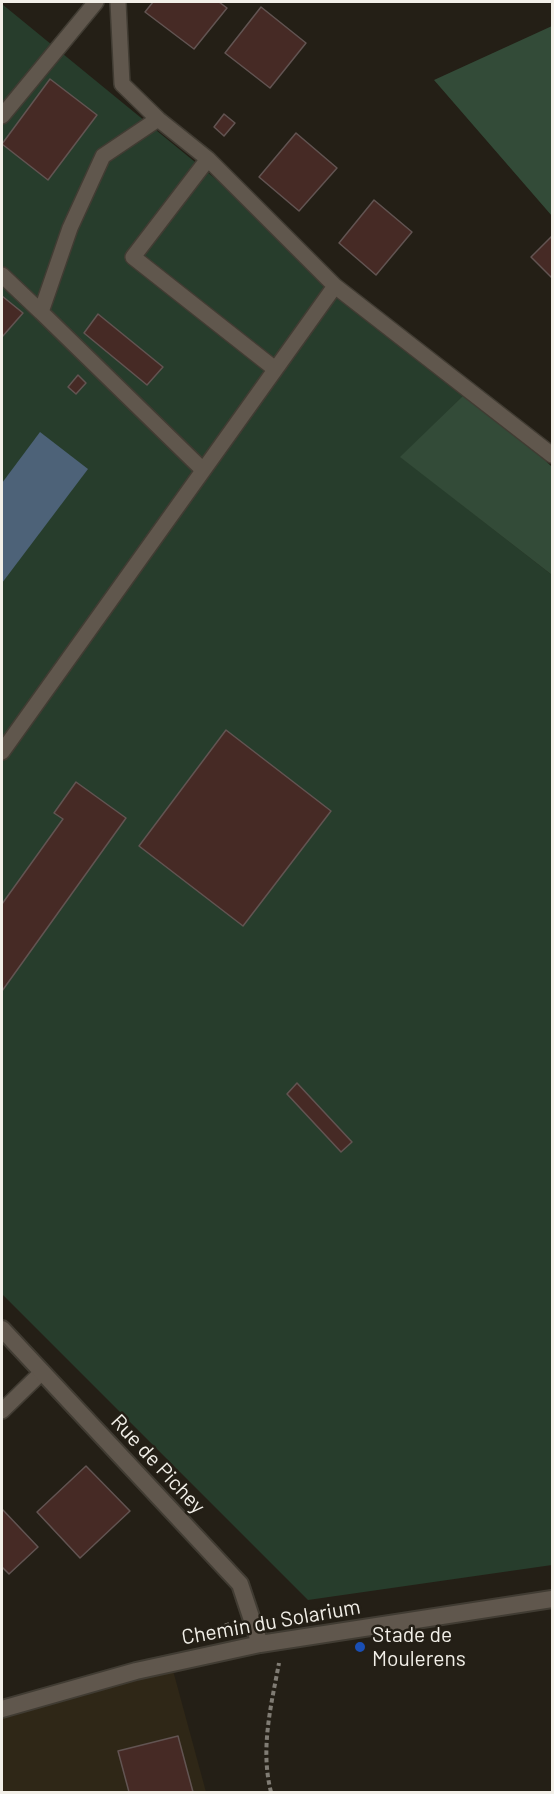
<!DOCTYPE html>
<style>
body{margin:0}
#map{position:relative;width:554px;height:1794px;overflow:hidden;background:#241f16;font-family:Barlow,sans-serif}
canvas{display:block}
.frame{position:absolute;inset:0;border:3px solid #f2efe8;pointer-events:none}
</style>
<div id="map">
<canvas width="554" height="1794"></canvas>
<div class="frame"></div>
</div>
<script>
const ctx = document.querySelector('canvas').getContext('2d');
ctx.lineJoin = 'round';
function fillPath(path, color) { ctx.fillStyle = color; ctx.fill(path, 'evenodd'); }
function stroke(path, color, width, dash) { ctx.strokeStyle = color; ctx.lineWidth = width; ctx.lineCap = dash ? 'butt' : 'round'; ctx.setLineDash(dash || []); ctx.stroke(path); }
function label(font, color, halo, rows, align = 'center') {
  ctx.font = font + ' Barlow,sans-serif'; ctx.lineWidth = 5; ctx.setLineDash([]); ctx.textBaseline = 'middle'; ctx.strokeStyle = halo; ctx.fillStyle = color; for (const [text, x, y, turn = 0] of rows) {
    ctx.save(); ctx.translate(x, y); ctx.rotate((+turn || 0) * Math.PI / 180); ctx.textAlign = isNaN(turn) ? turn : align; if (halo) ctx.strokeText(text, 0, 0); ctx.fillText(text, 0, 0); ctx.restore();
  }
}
const built = new Path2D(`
 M171 1663 206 1792H2V1709Z`);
const green = new Path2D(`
 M2 4 471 388 401 457 552 575V1565L308 1600 2 1294Z`);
const forest = new Path2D(`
 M552 26V216L434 80Z
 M471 388 552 467V575L400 457Z`);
const water = new Path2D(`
 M40 432 88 469 2 583V483Z`);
const building = new Path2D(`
 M153 2H219L227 8 194 49 145 12Z
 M261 7 306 43 270 88 225 53Z
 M50 79 97 115 48 180 2 144Z
 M224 114 235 123 224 136 214 127Z
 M296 133 337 168 299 211 259 177Z
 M374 200 412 232 376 275 339 243Z
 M552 236V278L531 257Z
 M2 296 23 313 2 337Z
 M98 314 163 367 147 385 84 333Z
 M78 375 86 383 76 394 68 387Z
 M226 730 331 811 243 926 139 846Z
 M76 782 126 818 2 991V904L63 819 54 813Z
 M297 1083 352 1142 341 1152 287 1094Z
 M86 1466 130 1511 80 1558 37 1512Z
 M2 1509 38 1547 9 1574 2 1567Z
 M178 1736 193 1792H129L118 1751Z`);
const path = new Path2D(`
 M211 1631 232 1623
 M271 1792C260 1749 271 1706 279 1663`);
const service = new Path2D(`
 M118 2 122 84 158 119
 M2 116 96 2
 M2 275 41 312
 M335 286 552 455
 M203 470 41 312 70 228 103 156 158 119 208 159
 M2 752 335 286 208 159 133 257 275 369
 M2 1411 42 1372`);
const minor = new Path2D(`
 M2 1329 240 1584 260 1644
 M2 1709 136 1671 260 1644 552 1599`);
const markers = [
 [360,1647,6,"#1a4fb4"]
];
const streetNames = [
 ["Rue de Pichey",158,1464,47],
 ["Chemin du Solarium",271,1622,-10]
];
const poiNames = [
 ["Stade de",372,1635],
 ["Moulerens",372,1659]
];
fillPath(built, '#2f2717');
fillPath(green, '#273d2c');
fillPath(forest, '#334b38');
fillPath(water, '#4d6278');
fillPath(building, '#462a25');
stroke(building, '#625452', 1.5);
stroke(service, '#413c33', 18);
stroke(minor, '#413c33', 20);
stroke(path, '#807c74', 4, [4.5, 3]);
stroke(service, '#60574d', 15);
stroke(minor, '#60574d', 16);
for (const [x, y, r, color] of markers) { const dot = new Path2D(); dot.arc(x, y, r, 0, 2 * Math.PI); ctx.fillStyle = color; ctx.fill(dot); stroke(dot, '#241f16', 2); }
label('21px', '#f2efe8', '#241f16', streetNames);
label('21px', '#f2efe8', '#241f16', poiNames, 'left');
</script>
